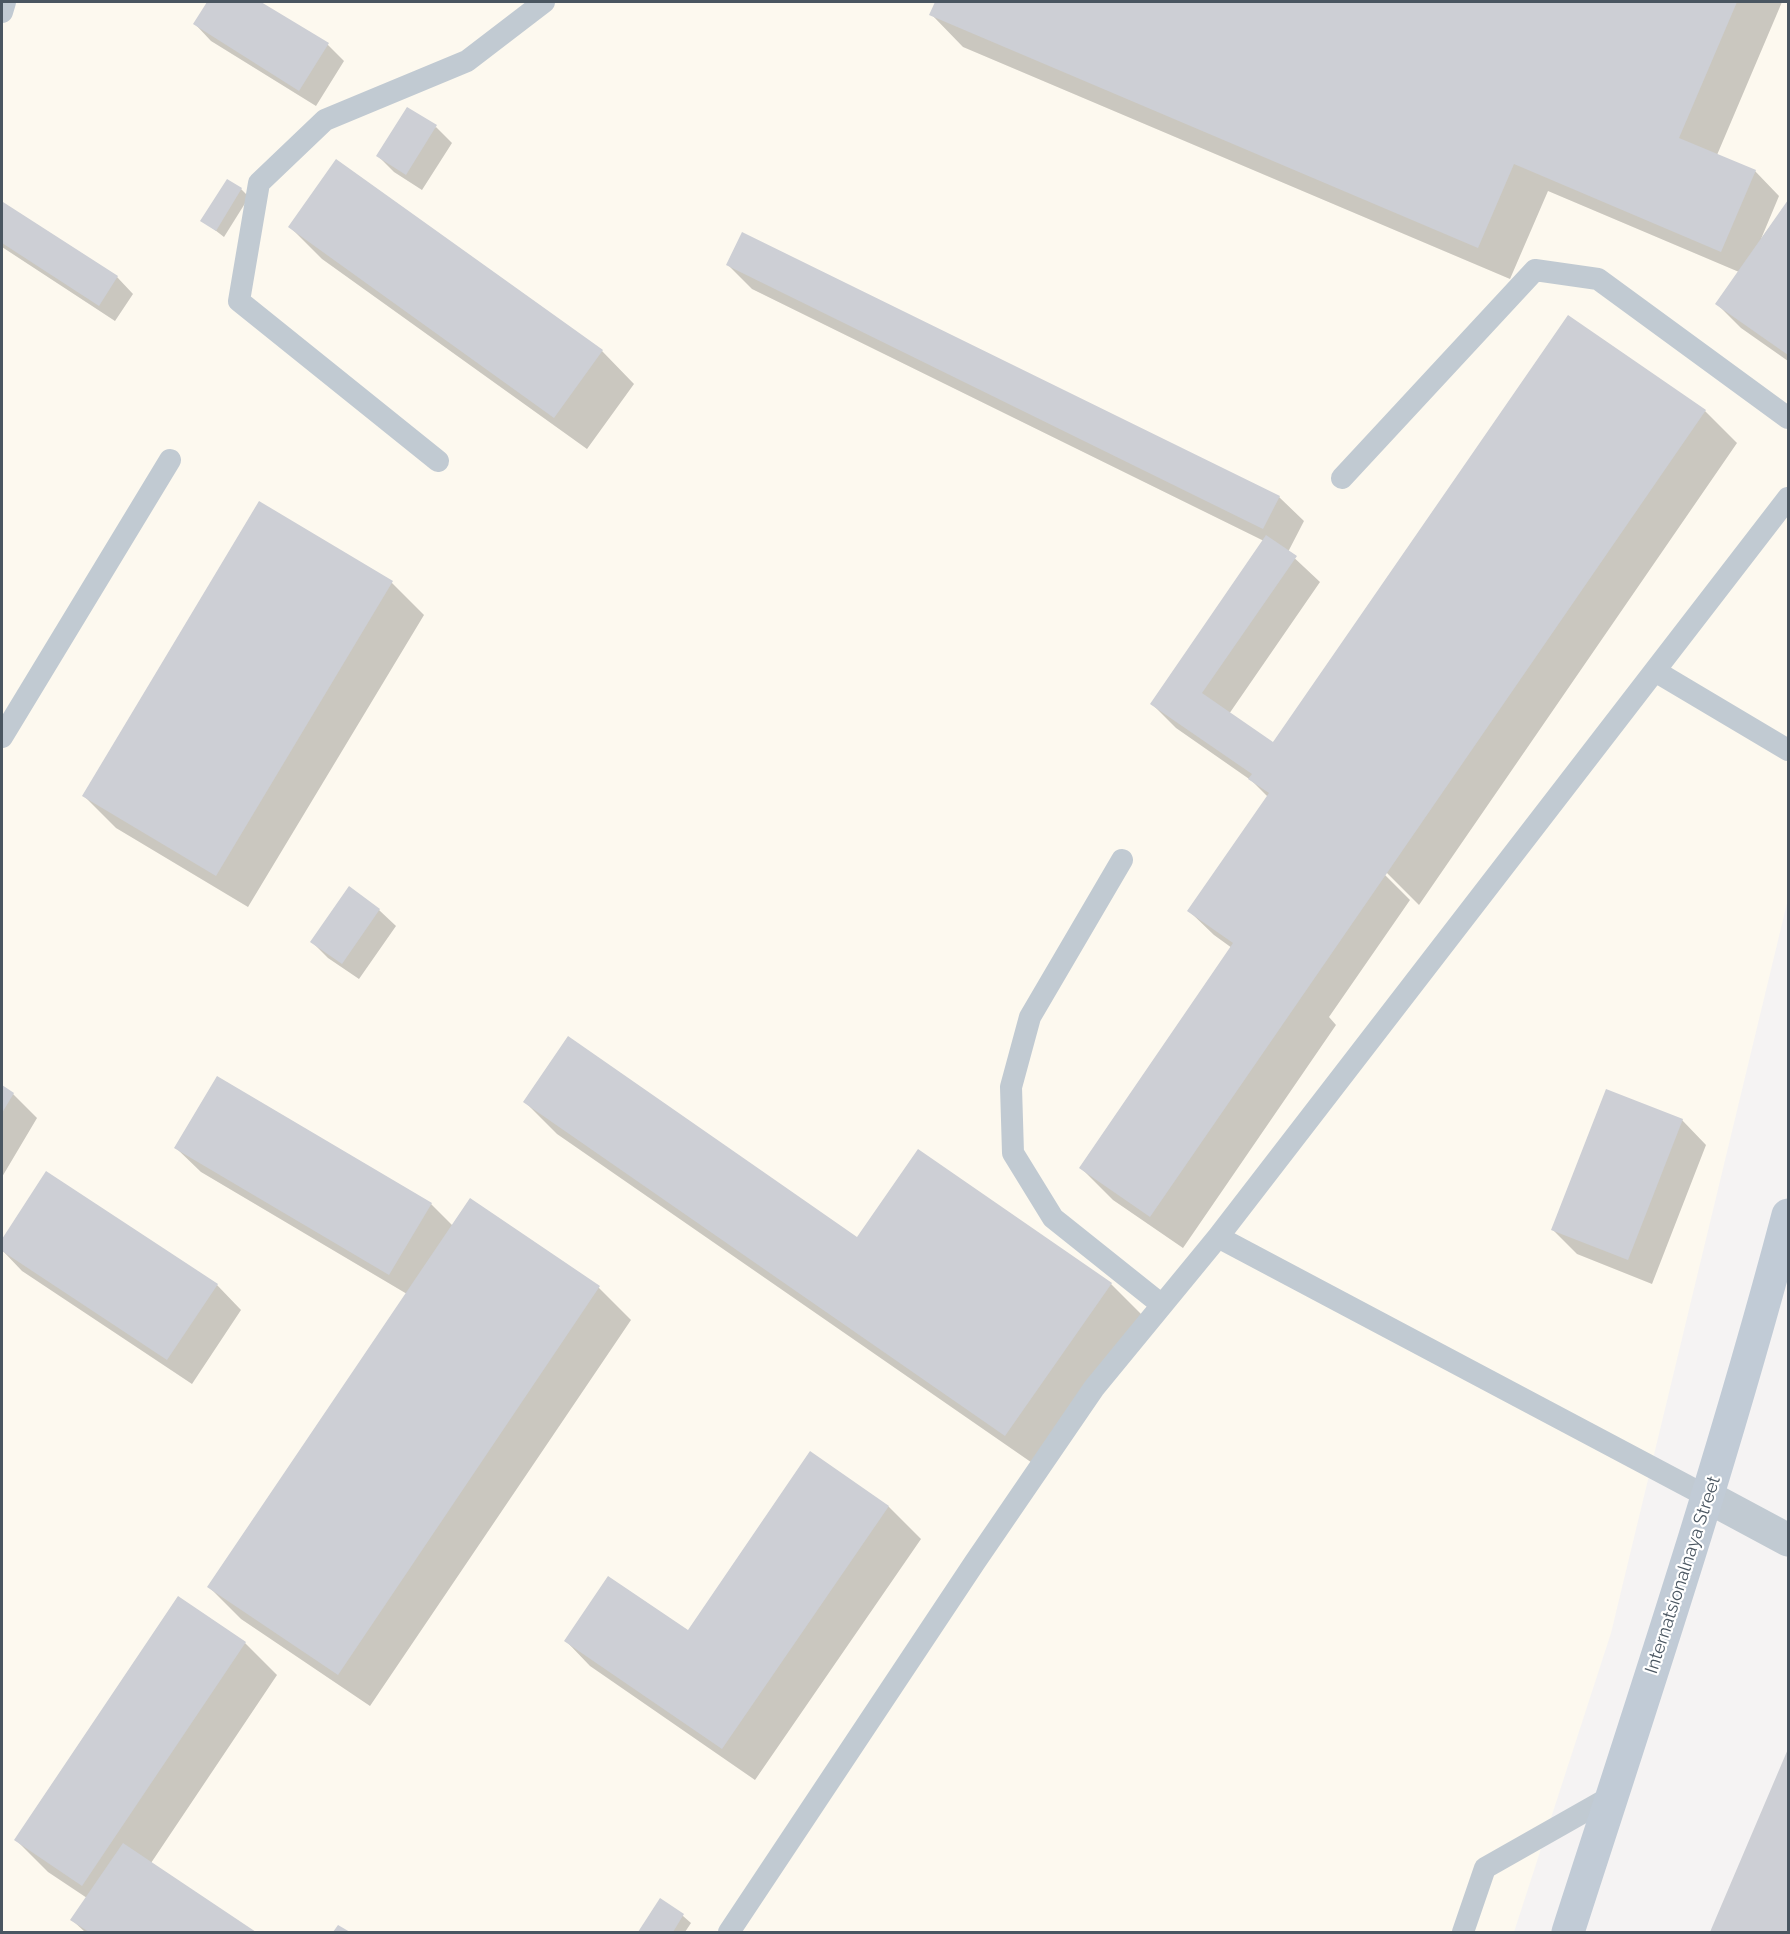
<!DOCTYPE html>
<style>
body{margin:0}
#map{position:relative;width:1790px;height:1934px;overflow:hidden;background:#f5f3f3;font-family:Raleway,sans-serif}
canvas{display:block}
.frame{position:absolute;inset:0;border:3px solid #4a5661;pointer-events:none}
</style>
<div id="map">
<canvas width="1790" height="1934"></canvas>
<div class="frame"></div>
</div>
<script>
const ctx = document.querySelector('canvas').getContext('2d');
ctx.lineJoin = 'round';
function fillPath(path, color) { ctx.fillStyle = color; ctx.fill(path, 'evenodd'); }
function stroke(path, color, width, dash) { ctx.strokeStyle = color; ctx.lineWidth = width; ctx.lineCap = dash ? 'butt' : 'round'; ctx.setLineDash(dash || []); ctx.stroke(path); }
function label(font, color, halo, rows, align = 'center') {
  ctx.font = font + ' Raleway,sans-serif'; ctx.lineWidth = 4.5; ctx.setLineDash([]); ctx.textBaseline = 'middle'; ctx.strokeStyle = halo; ctx.fillStyle = color; for (const [text, x, y, turn = 0] of rows) {
    ctx.save(); ctx.translate(x, y); ctx.rotate((+turn || 0) * Math.PI / 180); ctx.textAlign = isNaN(turn) ? turn : align; if (halo) ctx.strokeText(text, 0, 0); ctx.fillText(text, 0, 0); ctx.restore();
  }
}
const commercial = new Path2D(`
 M2 2H1788V899L1611 1633 1514 1932H2Z`);
const shadow = new Path2D(`
 M209 2H259L328 45 344 61 316 106 211 41 195 24Z
 M936 2H1782L1717 155 1755 171 1779 196 1761 239 1788 202V361L1741 328 1717 304 1739 272 1548 191 1510 279 963 47 931 14Z
 M436 127 452 143 422 190 394 172 378 156Z
 M227 181 241 189 249 197 224 237 202 220Z
 M4 204 117 277 133 294 115 321 2 247V207Z
 M290 227 602 351 634 384 587 449 322 259Z
 M727 264 1279 497 1304 521 1288 552 1320 582 1229 714 1272 743 1705 411 1737 443 1419 905 1382 868 1380 870 1410 900 1329 1017 1336 1025 1183 1248 1113 1200 1081 1168 1232 948 1214 935 1189 911 1268 797 1252 781 1176 728 1152 704 1264 541 752 289Z
 M260 503 392 583 424 615 248 907 116 828 84 796Z
 M349 888 379 910 396 926 359 979 328 958 312 942Z
 M2 1087 13 1094 37 1118 2 1177Z
 M525 1102 857 1239 1111 1284 1143 1316 1038 1467 557 1134Z
 M1682 1120 1706 1145 1652 1284 1577 1254 1553 1230Z
 M176 1148 431 1204 453 1226 470 1201 599 1288 631 1320 370 1706 241 1619 209 1587 407 1294 201 1172Z
 M47 1173 217 1285 241 1310 192 1384 22 1271 2 1250V1242Z
 M811 1454 889 1507 921 1539 755 1780 590 1666 566 1641 688 1632Z
 M245 1643 277 1675 151 1863 253 1932H85L72 1920 87 1898 48 1872 16 1840Z
 M1788 1753V1932H1712Z
 M660 1900 683 1916 691 1923 685 1932H639Z`);
const building = new Path2D(`
 M207 2H261L329 43 299 91 193 24Z
 M935 2H1737L1679 138 1756 170 1721 252 1514 164 1478 248 929 15Z
 M407 107 437 125 406 175 376 156Z
 M336 159 603 350 554 418 288 227Z
 M227 179 242 188 216 231 200 221Z
 M1788 200V355L1715 304Z
 M3 202 118 276 99 306 2 243V205Z
 M742 232 1280 496 1263 529 726 265Z
 M1568 315 1706 410 1150 1217 1079 1168 1233 943 1187 911 1269 793 1248 779 1252 774 1150 704 1266 535 1297 556 1202 693 1273 742Z
 M259 501 393 581 216 876 82 796Z
 M349 886 380 909 342 964 310 942Z
 M568 1036 857 1237 918 1149 1112 1283 1005 1436 523 1102Z
 M217 1076 432 1203 389 1275 174 1148Z
 M2 1085 14 1093 2 1113Z
 M1606 1089 1683 1119 1628 1260 1551 1230Z
 M46 1171 218 1284 167 1360 2 1251V1239Z
 M470 1198 600 1286 338 1675 207 1587Z
 M810 1451 889 1506 722 1749 564 1641 608 1576 688 1630Z
 M178 1596 246 1642 82 1886 14 1840Z
 M1788 1749V1932H1710Z
 M123 1843 256 1932H89L70 1920Z
 M660 1898 684 1914 673 1932H638Z
 M338 1925 350 1932H333Z`);
const lane = new Path2D(`
 M2 12 5 2
 M438 461 239 301 259 183 325 120 467 61 544 2
 M1342 478 1535 270 1598 279 1788 418
 M1655 671 1788 750
 M2 737 170 460
 M1122 860 1030 1017 1011 1087 1013 1153 1053 1218 1162 1305
 M1218 1237 1788 498
 M729 1932 975 1562 1094 1388 1218 1237 1708 1497
 M1463 1932 1485 1868 1612 1796`);
const street = new Path2D(`
 M1708 1497 1788 1540`);
const secondary = new Path2D(`
 M1568 1932C1645 1694 1724 1457 1788 1215`);
const streetNames = [
 ["Internatsionalnaya Street",1683,1575,-72]
];
fillPath(commercial, '#fdf9ef');
fillPath(shadow, '#0003');
fillPath(building, '#cdcfd5');
stroke(lane, '#c1cad2', 22);
stroke(street, '#c1cad2', 33);
stroke(secondary, '#c1cbd6', 33);
label('18px', '#4a5661', '#fff', streetNames);
</script>
